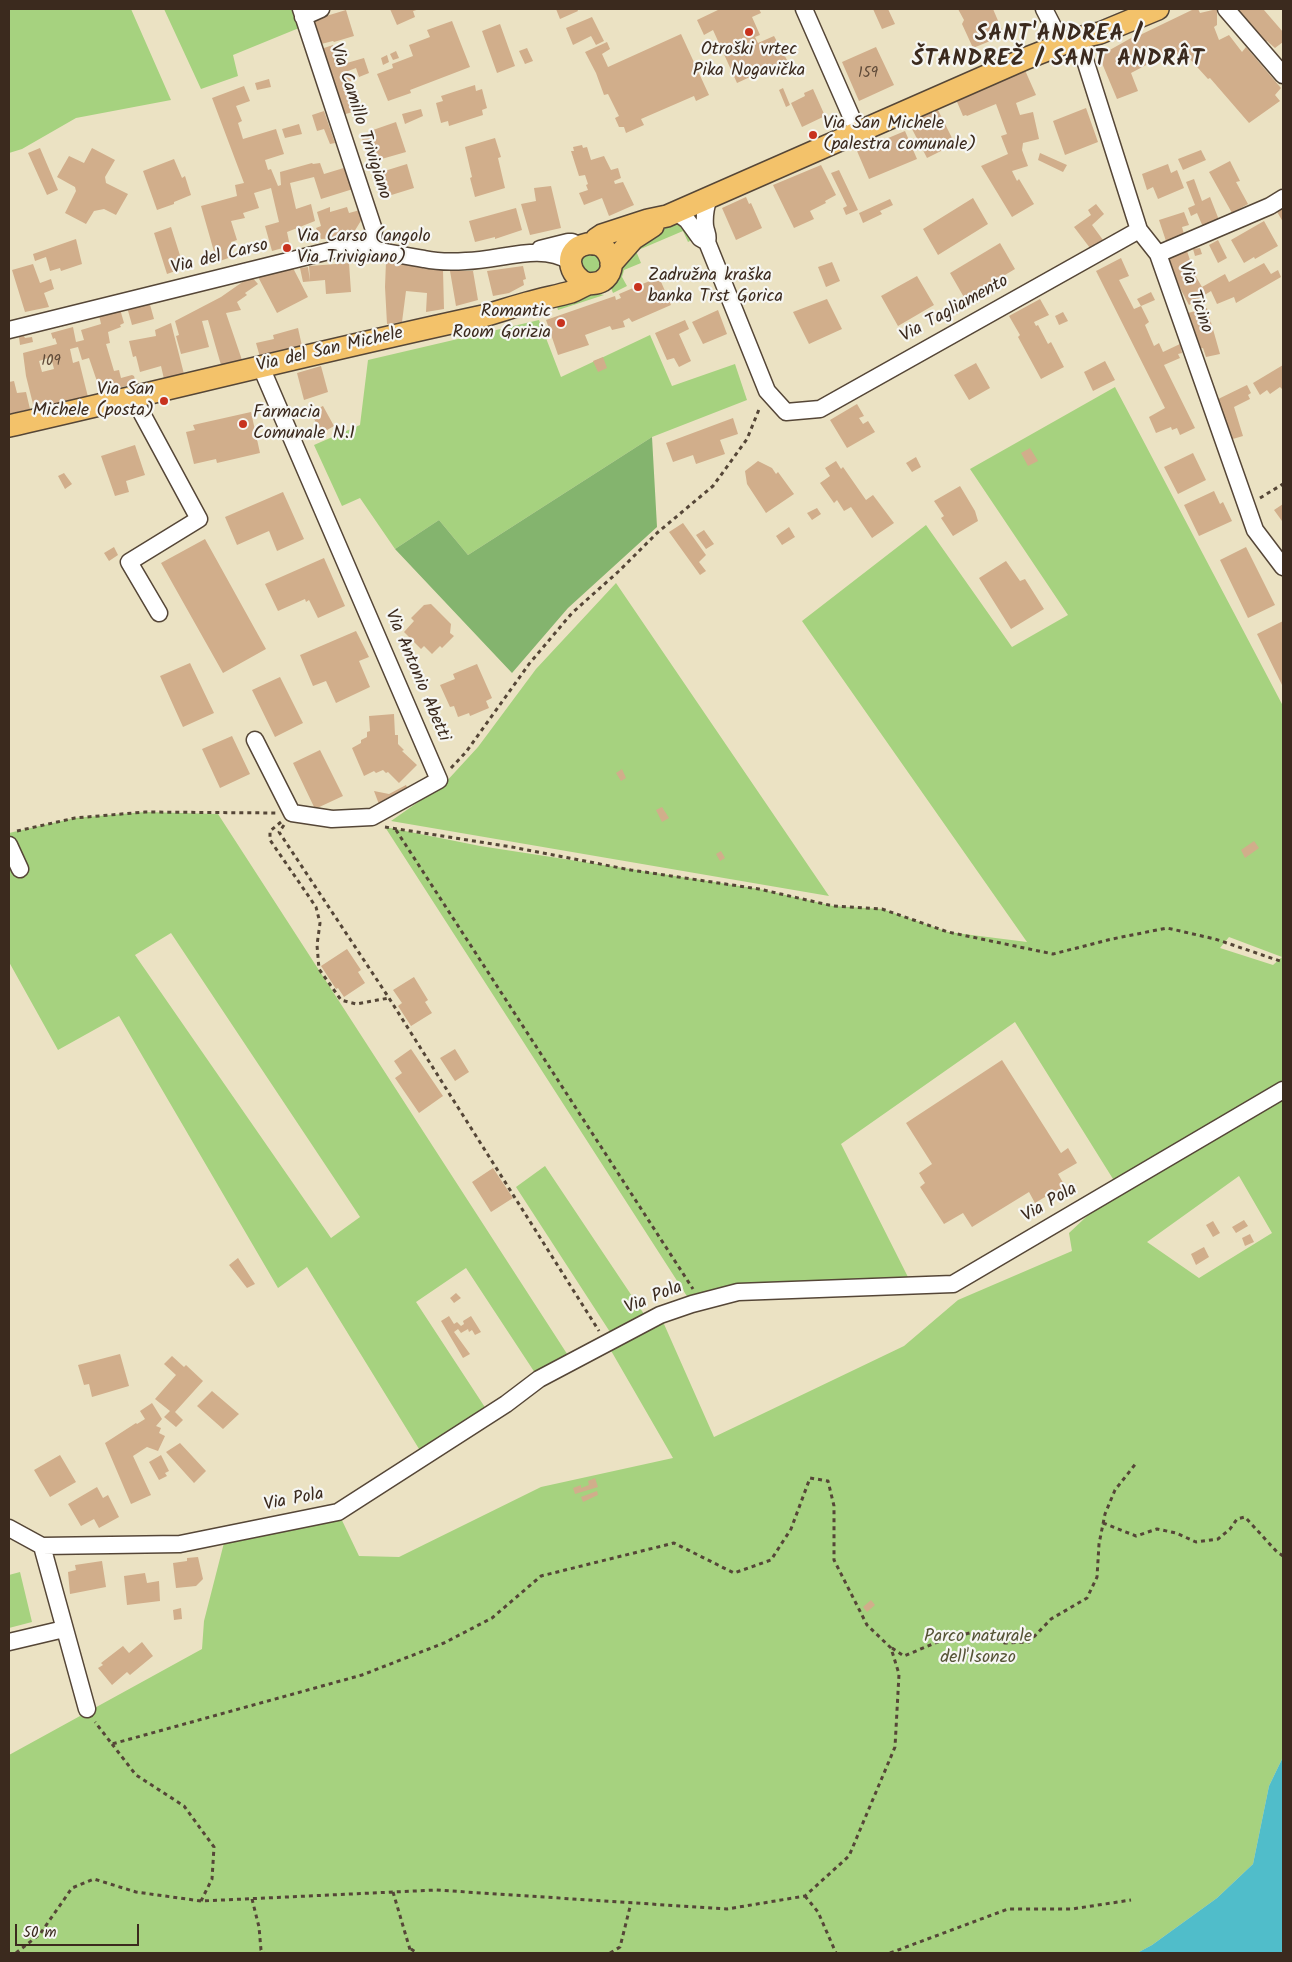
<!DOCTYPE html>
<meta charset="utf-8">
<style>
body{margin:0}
#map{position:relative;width:1292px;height:1962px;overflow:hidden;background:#ebe2c3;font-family:Kalam,sans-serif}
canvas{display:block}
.frame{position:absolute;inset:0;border:10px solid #3b2a1e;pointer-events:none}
.scale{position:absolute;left:15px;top:1924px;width:124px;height:22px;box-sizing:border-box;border:2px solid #3b2a1e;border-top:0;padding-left:6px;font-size:15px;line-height:18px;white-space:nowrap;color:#3b2a1e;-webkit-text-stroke:4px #f6f6f2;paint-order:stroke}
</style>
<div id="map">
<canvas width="1292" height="1962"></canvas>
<div class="frame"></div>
<div class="scale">50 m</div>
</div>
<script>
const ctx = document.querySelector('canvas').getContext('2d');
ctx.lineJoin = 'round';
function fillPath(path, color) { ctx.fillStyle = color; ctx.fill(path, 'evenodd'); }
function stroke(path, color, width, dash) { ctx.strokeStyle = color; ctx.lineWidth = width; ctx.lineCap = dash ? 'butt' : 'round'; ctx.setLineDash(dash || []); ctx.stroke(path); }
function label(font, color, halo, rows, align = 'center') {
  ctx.font = font + ' Kalam,sans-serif'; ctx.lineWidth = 4.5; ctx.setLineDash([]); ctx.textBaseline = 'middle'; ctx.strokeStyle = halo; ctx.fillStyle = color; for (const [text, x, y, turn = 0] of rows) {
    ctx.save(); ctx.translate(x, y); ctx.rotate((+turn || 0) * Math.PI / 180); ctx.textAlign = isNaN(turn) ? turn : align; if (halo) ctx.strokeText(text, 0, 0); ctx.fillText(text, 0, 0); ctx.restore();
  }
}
const green = new Path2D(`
 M9 9H131L171 100 76 118 22 149 9 153Z
 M164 9H293L299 28 233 55 238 76 201 89Z
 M674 224 683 225 692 240 688 242 683 231 636 251 641 263 624 270 622 277 627 286 613 293 611 288C618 279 621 270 627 260 637 244 657 230 674 224Z
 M581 264a10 10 0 1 1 20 0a10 10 0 1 1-20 0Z
 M599 294 604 295 558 310 556 303Z
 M539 320 561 377 650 335 672 386 735 364 747 400 652 437 468 555 439 520 395 549 360 498 342 506 314 445 360 425 368 360Z
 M1115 387 1283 706V1757L1269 1786 1253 1864 1217 1898 1152 1945 1137 1953H9V1755L202 1649 204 1621 226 1535 338 1512 359 1556 399 1557 541 1487 673 1458 606 1342 660 1315 714 1437 904 1346 958 1300 1072 1251 1069 1233 1118 1187 1015 1022 841 1144 912 1285 738 1292 692 1304 385 827 480 846 759 889 833 906 882 909 948 932 1027 942 802 621 926 525 1012 647 1068 615 970 469ZM1229 937 1282 957 1273 965 1220 948ZM1239 1176 1272 1233 1199 1278 1147 1242Z
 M616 583 829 896 391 821 444 784 478 747 536 669Z
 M145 812 218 814 571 1360 539 1379 466 1268 416 1302 490 1415 424 1457 307 1267 278 1288 119 1016 58 1050 9 962V833L75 818ZM171 933 360 1217 331 1238 135 955Z
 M545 1166 644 1314 610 1332 516 1187Z
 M20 1572 32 1622 9 1628V1575Z`);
const forest = new Path2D(`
 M652 437 657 527 568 608 512 673 395 549 439 520 468 555Z`);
const water = new Path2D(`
 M1283 1757V1953H1137L1152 1945 1217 1898 1253 1864 1269 1786Z`);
const building = new Path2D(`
 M390 9H420L413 11 415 17 397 25Z
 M556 9H577L578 11 560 19Z
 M720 9H759L761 13 752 17 760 35 755 37 758 43 774 36 787 60 737 83 713 30 704 35 697 20Z
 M873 9H888L895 24 882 29Z
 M958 9H993L1002 30 1000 37 973 48 962 24 964 20Z
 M1194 9H1198L1200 13 1217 9V25L1214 27 1219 40 1229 35 1242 52 1246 47 1281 88 1275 95 1280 101 1249 123 1210 78 1208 79 1188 57 1181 60 1175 50 1131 73 1138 91 1117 99 1099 56 1140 33V35Z
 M1237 9H1266L1264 10 1283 32V42L1275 48 1267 41 1265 42Z
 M346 10 354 36 334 42 333 41 321 44 313 20Z
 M592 17 604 41 596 45 591 36 573 45 566 28Z
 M452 21 470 67 410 90 411 93 388 101 377 74 393 68 392 64 413 56 409 45 430 37 427 30Z
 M500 24 515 66 497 73 482 31Z
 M681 34 709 95 696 101 694 96 641 119 644 125 626 133 624 127H619L615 118 619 116 608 94 604 95 596 73 585 52 607 42 610 49 602 54 608 67Z
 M333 45 340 65 364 58 369 73 359 77 356 68 348 71 360 110 342 115 321 49Z
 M876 47 894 85 859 101 842 62Z
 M527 48 533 61 525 64 519 51Z
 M396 51 399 58 393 60 390 54Z
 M387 55 389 62 383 65 381 58Z
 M1024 68 1036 95 1016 103 1020 115 1033 112 1039 139 1023 143 1022 150 1028 166 1012 171 1017 181 1019 179 1034 204 1012 217 981 166 1008 154 1001 136 1007 134 996 104 967 116 966 115 963 116 955 97Z
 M269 79 271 87 257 90 255 83Z
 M475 85 476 91 482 89 487 108 482 110 483 115 449 126 448 121 441 123 436 103 443 101 441 96Z
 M244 86 250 101 236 106 242 121 238 123 243 139 276 129 284 154 265 160 268 170 271 169 278 186 281 185 280 172 312 163 313 164 320 163 324 174 347 167 353 189 321 199 314 177 290 183 296 209 311 204 315 221 287 232 290 246 272 251 265 226 279 222 271 188 254 193 259 208 243 213 245 218 231 221 237 240 231 242 234 256 217 262 201 206 237 196 235 185 244 183 212 98Z
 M783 88 790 105 786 107 779 90Z
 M813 89 825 116 802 127 791 103 805 96 804 93Z
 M937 108 952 138 942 144 945 149 927 158 912 129 920 124 916 117Z
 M1086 108 1098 142 1065 155 1053 121Z
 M421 109 423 116 405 124 402 114Z
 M324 111 335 143 330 144 324 129 317 131 312 115Z
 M396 122 406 152 371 162 361 136 374 132 373 130Z
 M299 124 302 134 285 138 282 129Z
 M905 131 917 159 869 179 857 151Z
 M495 138 501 157 498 158 505 188 475 197 470 178 472 177 465 147Z
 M582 145 583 148 587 147 591 160 604 156 611 170 618 168 621 178 614 181 615 184 623 182 634 205 609 216 602 198 584 205 579 193 588 190 586 185 588 184 585 175 579 176 571 151H574L573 147Z
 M40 148 58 190 47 195 28 153Z
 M92 148 115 160 105 177 106 183 128 194 116 215 104 209 94 211 86 224 65 213 76 191 75 187 57 177 69 156 84 163Z
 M1201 150 1206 160 1183 170 1178 159Z
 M1040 153 1067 165 1063 172 1038 160Z
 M174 159 182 178 185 176 191 195 174 202V204L157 210 143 171Z
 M1230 161 1240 181 1236 182 1248 204 1232 213 1209 172Z
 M407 164 414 188 385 197 378 173Z
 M1168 164 1171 173 1177 170 1184 188 1158 199 1153 187 1147 190 1142 174Z
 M821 165 836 195 825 201 826 203 810 211 814 219 794 228 773 185Z
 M839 170 858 210 846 215 843 208 847 206 831 173Z
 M1194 179 1202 201 1210 197 1219 220 1203 227 1197 213 1191 216 1188 208 1195 205 1186 182Z
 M551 186 561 228 530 235 521 204 536 201 534 188Z
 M746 197 749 204 751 203 762 228 736 240 722 208Z
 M973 198 988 224 938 255 923 229Z
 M890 199 893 205 880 211 882 214 863 223 859 213Z
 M1096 204 1104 214 1092 225 1103 240 1090 248 1074 227 1091 215 1088 210Z
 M1283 206V222L1276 210Z
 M330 207V212L347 207 349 213 360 210 362 219 354 232 340 235V238L321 239 316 228 321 226 317 212Z
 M516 208 522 230 495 239V237L475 242 469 221Z
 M1184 212 1189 225 1182 227 1184 234 1166 241 1159 220Z
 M1264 221 1278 246 1255 259 1254 257 1244 263 1231 240Z
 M171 227 184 268 167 274 154 233Z
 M76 239 82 264 61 271 60 268 50 271 46 257 35 261 33 254Z
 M1218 240 1227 258 1218 263 1209 245Z
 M1000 243 1015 269 965 299 950 273Z
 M1186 248 1195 275 1202 287 1225 274 1229 282 1264 263 1271 274 1278 270 1281 277 1236 303 1234 297 1217 304 1211 291 1189 305 1179 286 1167 255Z
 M1200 248 1202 254 1195 256 1193 249Z
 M1121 258 1129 276 1119 280 1134 309 1141 306 1137 299 1151 292 1155 300 1141 306 1149 322 1145 325 1154 346 1159 343 1163 352 1180 344 1182 353 1178 354 1180 358 1164 365 1195 428 1180 435 1177 428 1172 430 1171 427 1156 433 1149 417 1165 408 1096 271Z
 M386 261 422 265 421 268 443 270 444 309 426 312 427 293 406 291 402 322 387 324 385 287Z
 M832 262 840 281 826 287 818 267Z
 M349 263 351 292 326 294 325 280 303 282 300 268 308 267 310 281 309 266Z
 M33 264 40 283 51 279 54 289 44 293 49 307 25 312 12 270Z
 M523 266 526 279 523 280 524 285 509 293 493 296 487 271Z
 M293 268 308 297 277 313 257 275Z
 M450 271H473L478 300 456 306Z
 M251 276 258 284 245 293 247 295 237 302 241 310 226 313 242 360 221 365 208 320 202 321 209 347 181 354 176 336 179 335 175 321 221 297Z
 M917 276 934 305 898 326 881 296Z
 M659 277 671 305 632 322 629 318 623 321 625 327 612 330 610 326 585 335 589 345 558 355 546 320 615 296 616 300 621 298 619 294Z
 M827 299 842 329 809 344 793 312Z
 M1040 299 1049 315 1034 322 1036 326 1038 325 1048 344 1051 342 1064 367 1041 379 1018 337 1020 335 1009 316Z
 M149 301 154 319 132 325 127 307Z
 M1207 308 1220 354 1206 357 1203 348 1198 349 1188 313Z
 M120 309 124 323 120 325 121 327 108 332 110 343 106 344 114 371 119 370 121 378 132 375 134 376 136 383 101 393 89 358 82 360 78 347 70 349 73 363 79 361 88 397 34 408 26 376 23 353 57 344 55 338 53 339 51 333 73 327 76 342 84 340 81 330 101 324 99 315ZM51 357 54 369 42 372 39 361Z
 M718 310 727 334 703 344 692 322Z
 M1063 312 1068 321 1059 325 1055 316Z
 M685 320 689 329 679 334 691 361 679 367 674 358 667 360 655 333Z
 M171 323 184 374 164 379 161 366 140 372 136 356 133 357 129 341 156 336 155 330Z
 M298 328 302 346 260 357 256 343 274 339 273 335Z
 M24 336 25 338 32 337 33 342 20 345 19 337Z
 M603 357 607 368 598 372 593 361Z
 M1105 361 1115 380 1093 391 1084 372Z
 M976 363 990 388 969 400 954 375Z
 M1283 365V388L1282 389 1280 387 1270 394 1267 390 1260 395 1253 383Z
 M321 366 328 392 304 400 297 373Z
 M14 381 17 393 26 392 30 409 9 414V382Z
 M1247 385 1251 393 1248 395 1250 399 1234 407 1243 436 1226 441 1212 402Z
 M857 404 864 416 859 418 863 424 868 421 875 432 847 448 830 420Z
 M323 406 334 426 322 433 310 412Z
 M251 412 260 453 217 463 216 459 194 464 186 432 195 430 193 425Z
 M733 418 738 434 720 440 725 454 696 464 693 455 673 462 666 443Z
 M135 445 145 475 126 481 129 492 115 496 101 456Z
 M1030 448 1038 461 1028 466 1021 453Z
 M1193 453 1206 480 1178 494 1164 467Z
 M916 457 921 467 912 472 906 463Z
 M758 461 772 468 776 474 778 472 794 494 766 513 747 484 745 471Z
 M836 461 841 469 843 467 866 500 873 495 894 523 872 538 851 507 844 511 837 500 834 503 820 483 830 476 825 468Z
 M64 473 72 484 65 489 58 476Z
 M960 486 975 511 978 521 953 536 941 518 944 516 934 501Z
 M1214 491 1220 504 1223 502 1232 521 1199 536 1184 505Z
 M283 492 304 539 277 551 269 531 237 545 225 517Z
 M1283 504V520L1282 521 1274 510Z
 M817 508 821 514 812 520 807 513Z
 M683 523 706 555 699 562 706 571 700 575 669 532Z
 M789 527 795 537 782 545 776 536Z
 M704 530 714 544 706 549 696 535Z
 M205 539 266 649 223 673 161 563Z
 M114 547 118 555 109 561 104 553Z
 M1246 547 1275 605 1248 618 1220 560Z
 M324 558 345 606 318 618 309 600 306 602 305 599 278 611 265 584Z
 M1006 561 1020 581 1025 579 1044 609 1011 629 979 578Z
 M431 604 451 624 450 633 454 636 442 648 440 646 432 654 424 646 421 649 404 632 414 621 411 618 424 605Z
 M1283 621V687L1257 634Z
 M356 631 369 657 359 661 370 687 336 703 326 681 313 686 300 655Z
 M190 663 214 713 183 727 160 676Z
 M477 664 492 698 486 701 489 708 470 716 469 713 458 717 454 706 450 707 440 685 455 679 453 674Z
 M280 677 303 723 275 737 252 690Z
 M394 714 395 735H398V744L404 750 402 751 417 765 399 783 388 772 386 773 383 770 376 773 374 771 364 776 352 748 361 743V740L367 737V732L370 731 369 716Z
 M232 736 250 774 220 788 202 749Z
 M320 750 343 796 315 809 293 763Z
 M622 769 626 778 621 781 616 773Z
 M406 785 410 794 380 807 374 791 389 794Z
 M662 807 669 818 662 822 656 810Z
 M1254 841 1259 848 1245 858 1241 850Z
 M721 851 725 858 720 861 716 854Z
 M347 949 361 970 358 972 365 983 344 997 338 988 336 989 321 966Z
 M414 977 428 1000 425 1002 432 1013 411 1026 398 1006 402 1003 393 990Z
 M411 1049 443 1096 419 1113 395 1078 402 1073 394 1061Z
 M455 1049 469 1072 455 1081 440 1058Z
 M1002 1060 1061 1153 1068 1148 1077 1163 1058 1174 1065 1186 1051 1196 1050 1194 1035 1203 1029 1192 972 1227 963 1213 944 1224 920 1187 925 1183 919 1173 932 1164 906 1123Z
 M493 1168 513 1198 491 1212 472 1182Z
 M1244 1220 1248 1226 1236 1233 1232 1227Z
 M1213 1221 1220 1233 1213 1237 1206 1225Z
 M1250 1234 1254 1242 1245 1246 1242 1238Z
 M1204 1247 1209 1257 1196 1265 1191 1254Z
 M238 1258 255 1284 247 1288 229 1265Z
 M456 1293 461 1298 454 1303 450 1298Z
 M449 1316 454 1324 457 1322 461 1326 464 1324 463 1321 471 1316 481 1332 475 1335 472 1330 469 1332 468 1329 461 1333 458 1329 454 1332 470 1354 463 1358 441 1321Z
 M120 1354 129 1386 92 1397 89 1384 84 1385 78 1365Z
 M172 1356 184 1367 186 1365 203 1381 175 1412 183 1420 176 1427 164 1417 170 1411 155 1399 176 1375 164 1364Z
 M212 1391 239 1414 223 1429 197 1406Z
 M152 1403 162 1419 156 1426 161 1428 159 1433 165 1436 158 1451 147 1447 133 1456 151 1495 131 1504 105 1443 136 1423 137 1424 145 1419 140 1411Z
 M180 1443 206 1471 194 1483 166 1452Z
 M60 1455 76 1482 50 1497 34 1470Z
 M161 1455 169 1471 165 1473 167 1476 159 1480 149 1462Z
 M595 1478 598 1487 575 1494 573 1488 581 1485V1488L589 1485 588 1481Z
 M97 1487 103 1498 108 1495 119 1517 99 1528 94 1519 81 1526 68 1504Z
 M597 1491 598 1495 583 1502 581 1497Z
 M198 1557 203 1579 196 1586 176 1588 173 1563 187 1561V1558Z
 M102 1561 106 1587 70 1594 68 1572 76 1570 75 1565Z
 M145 1573 147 1583 159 1581 160 1601 127 1605 124 1576Z
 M871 1600 875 1605 867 1612 863 1607Z
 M181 1608 182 1619 174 1620 173 1610Z
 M142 1642 153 1656 130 1675 127 1672 112 1685 98 1668 103 1665 101 1663 123 1646 129 1653Z`);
const path = new Path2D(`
 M1260 498 1283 484
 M451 768 466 752 529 664 572 613 619 571 657 533 713 486 747 439 760 407
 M281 822 270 831V840L316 907 320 923 317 945 319 969 341 1000 356 1004 389 998
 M284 825 279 832 389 998 599 1331
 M385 827 512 847 631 870 759 889 833 906 882 909 948 932 1053 954 1112 939 1167 928 1215 939 1283 962
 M396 830 693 1289
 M17 831 75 818 145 812 276 813
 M1103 1523 1136 1536 1157 1529 1176 1533 1196 1542 1218 1539 1230 1529 1237 1519 1245 1517 1277 1552 1283 1556
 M892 1648 904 1656 940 1641 973 1632 1005 1643 1029 1642 1051 1619 1087 1598 1097 1577 1099 1544 1105 1514 1115 1490 1137 1462
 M112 1744 136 1775 184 1806 214 1847 212 1879 201 1901
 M393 1892 411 1953
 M805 1896 818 1912 836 1953
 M252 1899 259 1927 261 1950 264 1953
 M411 1949 417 1953
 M16 1953 40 1934 72 1888 94 1879 136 1892 201 1901 436 1890 727 1909 805 1896 849 1856 895 1747 899 1674 891 1648 867 1625 834 1560V1506L828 1481 810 1478 791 1529 771 1560 734 1573 674 1543 541 1576 492 1618 444 1643 362 1675 112 1744 95 1722
 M610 1953 620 1947 631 1903
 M890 1953 1008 1909H1072L1131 1900`);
const minor = new Path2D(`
 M301 9 374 230 372 249
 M804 9 858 132
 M1044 9 1062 44
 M1226 9 1283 75
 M303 17 321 9
 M1078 38 1139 230 1158 254 1255 530 1283 567
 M709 197C706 206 704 216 705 226 706 233 709 235 707 242L767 391 786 412 820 409 1139 230
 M676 212 687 220 700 238 707 242
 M540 249 568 242H572L581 246
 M1158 254 1270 206 1283 198
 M9 330 341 248C371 247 396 255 424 259 438 262 453 262 466 261 500 261 540 242 571 262
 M133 397 199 519 129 562 159 613
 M255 740 292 813 332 819 372 817 439 780 261 367
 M9 845 20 869
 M9 1528 42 1546 180 1544 338 1512 506 1404 539 1379 660 1315 692 1304 738 1292 953 1284 1283 1090
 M42 1546 87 1709
 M9 1642 64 1629`);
const major = new Path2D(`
 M594 244 596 239 602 235 648 220 667 216 1027 58 1078 38 1100 33 1158 9
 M611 264 633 239 653 226
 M9 426C167 390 325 350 483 316 498 312 512 307 527 303 541 299 556 296 571 292 577 290 582 286 588 284 593 283 597 284 602 281 621 269 608 239 587 244 562 249 568 277 588 284`);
const markers = [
 [749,32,5,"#c8321e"],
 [813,135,5,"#c8321e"],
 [287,248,5,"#c8321e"],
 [638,287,5,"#c8321e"],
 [561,323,5,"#c8321e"],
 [164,401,5,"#c8321e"],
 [243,424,5,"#c8321e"]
];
const numberNames = [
 ["159",868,74],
 ["109",51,362]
];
const poiNames = [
 ["Otroški vrtec",749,51,"center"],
 ["Pika Nogavička",749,72,"center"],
 ["Via San Michele",823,125],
 ["(palestra comunale)",823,146],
 ["Via Carso (angolo",297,238],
 ["Via Trivigiano)",297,259],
 ["Zadružna kraška",648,277],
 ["banka Trst Gorica",648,298],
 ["Romantic",551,313,"right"],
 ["Room Gorizia",551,334,"right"],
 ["Via San",154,391,"right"],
 ["Michele (posta)",154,412,"right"],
 ["Farmacia",253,414],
 ["Comunale N.1",253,435]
];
const streetNames = [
 ["Via Camillo Trivigiano",359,122,72],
 ["Via del Carso",220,258,-14],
 ["Via Ticino",1194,298,71],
 ["Via Tagliamento",955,310,-29],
 ["Via del San Michele",330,351,-13],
 ["Via Antonio Abetti",416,676,67],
 ["Via Pola",1050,1204,-30],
 ["Via Pola",654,1299,-22],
 ["Via Pola",294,1501,-11]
];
const parkNames = [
 ["Parco naturale",978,1638],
 ["dell'Isonzo",978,1659]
];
const districtNames = [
 ["SANT'ANDREA /",1058,36],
 ["ŠTANDREŽ / SANT ANDRÂT",1058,61]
];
fillPath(green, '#a6d27f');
fillPath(forest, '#84b46e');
fillPath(water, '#50bdca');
fillPath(building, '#d1ae8b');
stroke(minor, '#554637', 19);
stroke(major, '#554637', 24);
stroke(path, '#554637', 3, [4, 4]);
stroke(minor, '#fff', 16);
stroke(major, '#f3c26a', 21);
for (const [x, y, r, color] of markers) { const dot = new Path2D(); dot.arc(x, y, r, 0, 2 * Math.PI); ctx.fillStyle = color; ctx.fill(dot); stroke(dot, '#f6f6f2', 2); }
label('15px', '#604b39', null, numberNames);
label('18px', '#3b2a1e', '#f6f6f2', poiNames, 'left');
label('18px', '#3b2a1e', '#f6f6f2', streetNames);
label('18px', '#565436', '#f6f6f2', parkNames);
ctx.letterSpacing = '1px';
label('bold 22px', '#3b2a1e', '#f6f6f2', districtNames);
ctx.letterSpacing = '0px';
</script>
